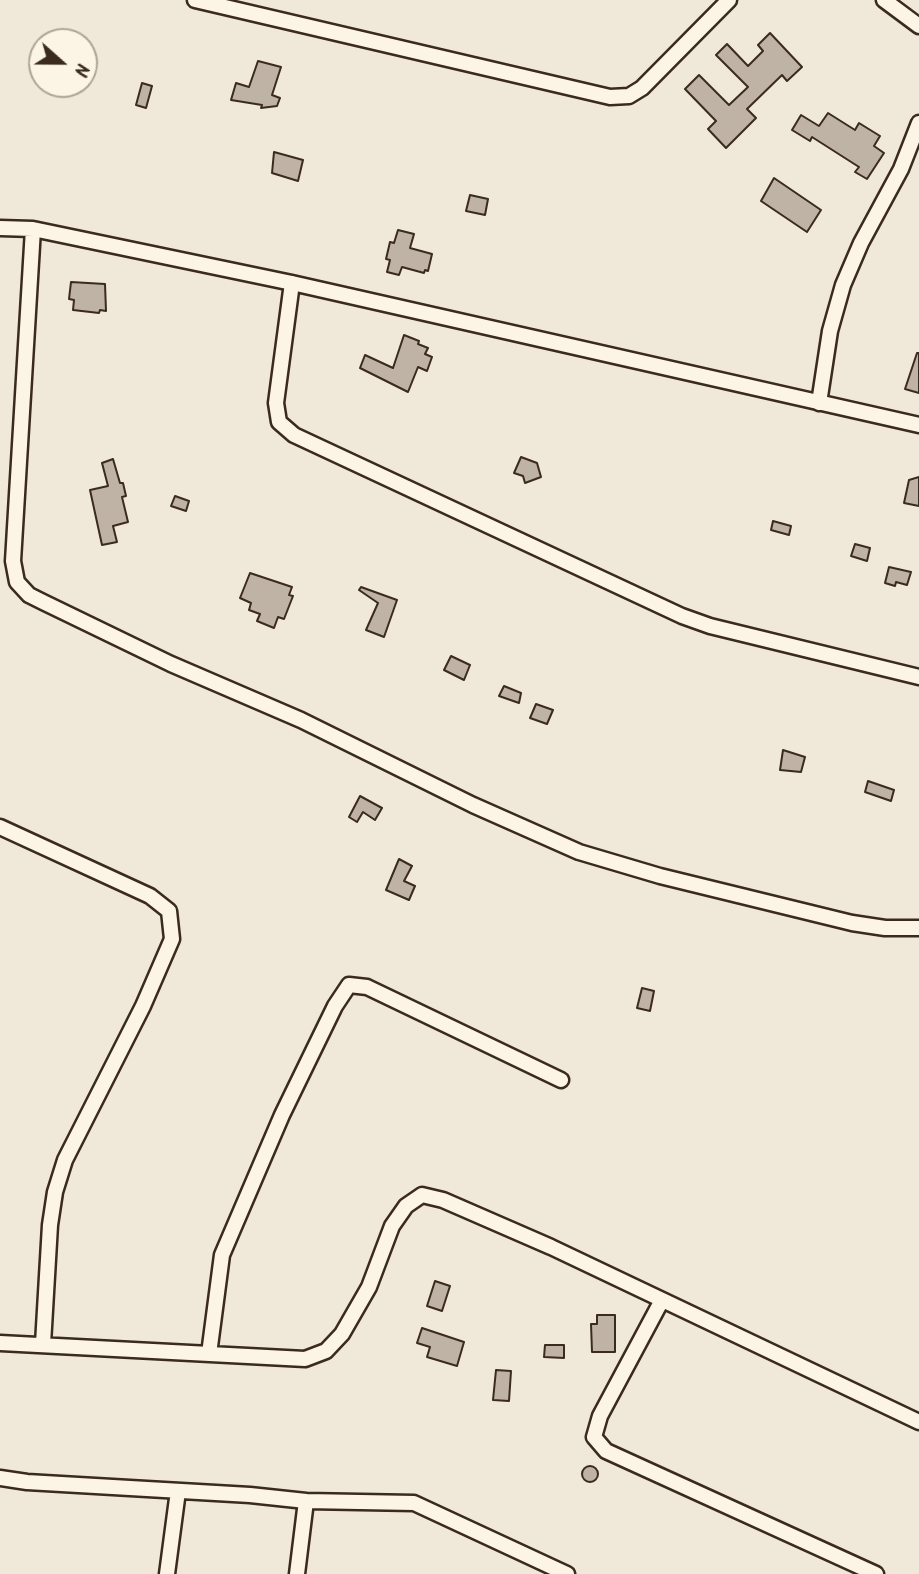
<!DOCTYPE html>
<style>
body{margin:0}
#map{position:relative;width:919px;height:1574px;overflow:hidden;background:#f0e9d9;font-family:Kalam,sans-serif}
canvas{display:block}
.north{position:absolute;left:28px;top:28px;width:70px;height:70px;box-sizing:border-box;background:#fcf5e5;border:2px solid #afa495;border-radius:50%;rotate:111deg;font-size:19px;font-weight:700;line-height:28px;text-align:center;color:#3b2a1e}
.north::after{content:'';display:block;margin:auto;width:24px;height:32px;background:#3b2a1e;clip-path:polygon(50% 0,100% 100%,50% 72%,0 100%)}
</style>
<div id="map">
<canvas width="919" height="1574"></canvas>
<div class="north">N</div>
</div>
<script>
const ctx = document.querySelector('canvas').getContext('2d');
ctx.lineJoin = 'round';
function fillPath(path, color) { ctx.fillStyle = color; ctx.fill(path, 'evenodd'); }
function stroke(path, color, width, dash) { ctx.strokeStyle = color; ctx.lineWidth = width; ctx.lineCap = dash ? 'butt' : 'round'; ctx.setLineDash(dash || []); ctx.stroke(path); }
const building = new Path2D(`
 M770 33 802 67 787 81 782 75 747 109 756 118 726 148 708 129 716 121 685 89 699 75 729 105 748 87 716 55 727 44 748 66 763 51 758 45Z
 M258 61 281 67 272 95 280 98 277 106 261 108 262 105 231 100 236 83 249 87Z
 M142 83 152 86 146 108 136 105Z
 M828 113 855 130 859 123 880 136 874 146 884 153 867 179 855 172 859 167 812 137 810 141 792 130 801 115 819 126Z
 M274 152 303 160 298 181 272 173Z
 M774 178 821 210 807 232 761 201Z
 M470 195 488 199 485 215 466 211Z
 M398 230 414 234 410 248 432 254 428 271 425 270 424 273 402 267 399 275 387 272 390 260 386 259 390 242 394 243Z
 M71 282 105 284 106 311 100 310 99 313 73 310 74 300 69 299Z
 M404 335 419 341 418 344 428 348 425 354 432 357 427 371 418 367 408 392 360 368 365 355 393 368Z
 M917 353H919V393L905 389Z
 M521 457 537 463 541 477 525 483 523 476 514 473Z
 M113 459 120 483H123L126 496 122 497 128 522 113 526 117 542 102 545 90 490 108 486 102 463Z
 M919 477V506L904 503 909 480Z
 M175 496 189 501 186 511 171 506Z
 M773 521 791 526 789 535 771 530Z
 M855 544 870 548 867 561 851 556Z
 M889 567 911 572 907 585 896 582 895 586 885 583Z
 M250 573 292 587 289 595 293 596 284 619 278 617 274 628 257 621 260 614 249 610 251 603 240 598Z
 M361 587 397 600 384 637 366 630 378 603 359 590Z
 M451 656 470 665 464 680 444 670Z
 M504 686 521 693 519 703 499 696Z
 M536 704 553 710 547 724 530 718Z
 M783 750 805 757 801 772 780 770Z
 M868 781 894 790 891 801 865 792Z
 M360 796 382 808 375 820 363 812 357 822 349 817Z
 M399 859 412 866 404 881 415 886 409 900 386 890Z
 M642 988 654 991 650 1011 637 1008Z
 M435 1281 450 1286 442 1311 427 1306Z
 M597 1315H615V1352H592L591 1324H597Z
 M422 1328 464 1342 457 1366 427 1357 430 1347 417 1343Z
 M545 1345H564V1358L544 1357Z
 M496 1370 511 1371 509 1401 493 1400Z
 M582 1474a8 8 0 1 1 16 0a8 8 0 1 1-16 0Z`);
const street = new Path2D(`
 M195 0 610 97 629 96 642 88 729 0
 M884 0 919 26
 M0 228 33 229 292 283 919 425
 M33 229 13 561 17 582 29 595 43 602 171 664 301 720 473 805 579 852 660 876 852 923 885 928H919
 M292 283 276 403 279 422 294 435 682 616 710 626 919 677
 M819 403 830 331 843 285 861 243 901 169 919 123
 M0 827 150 896 169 911 172 939 143 1006 65 1160 55 1192 50 1225 43 1344
 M662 1300 600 1416 594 1437 606 1451 876 1574
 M0 1343 305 1359 326 1351 342 1334 369 1287 392 1226 406 1206 422 1195 443 1200 551 1247 919 1422
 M209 1354 222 1255 282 1115 335 1006 349 985 367 987 561 1080
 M0 1478 27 1482 250 1495 306 1501 297 1574
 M306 1501 414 1503 567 1574
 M167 1574 178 1491`);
fillPath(building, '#beb3a4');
stroke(building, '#3b2a1e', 2);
stroke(street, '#3b2a1e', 19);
stroke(street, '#fcf5e5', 14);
</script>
